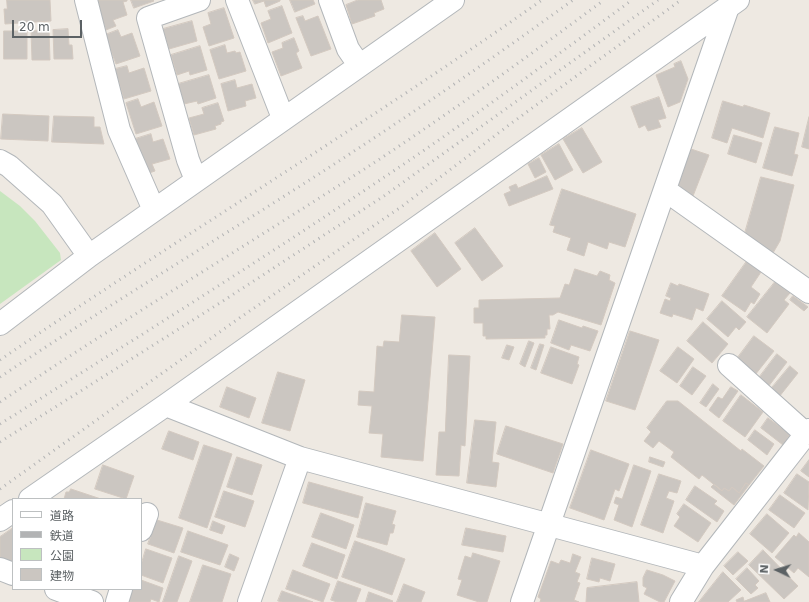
<!DOCTYPE html>
<meta charset="utf-8">
<style>
body{margin:0}
#map{position:relative;width:809px;height:602px;overflow:hidden;background:#eee9e2;font-family:"DejaVu Sans","Noto Sans JP",sans-serif}
canvas{display:block}
.legend{position:absolute;left:12px;top:498px;width:130px;height:92px;box-sizing:border-box;background:#fff;border:1px solid #bdc0c1;margin:0;padding:5px 7px;list-style:none;font-size:12px;color:#5b6164}
.legend li{display:flex;align-items:center;gap:8px;height:20px}
.legend b{width:20px;border:1px solid #bdc0c1}
.north{position:absolute;left:757px;top:550px;width:40px;height:40px;-webkit-text-stroke:3px #fff;paint-order:stroke;rotate:274deg;font-size:11px;font-weight:700;line-height:16px;text-align:center;color:#5b6164}
.north::after{content:'';display:block;margin:auto;width:14px;height:18px;background:#5b6164;clip-path:polygon(50% 0,100% 100%,50% 72%,0 100%)}
.scale{position:absolute;left:12px;top:20px;width:70px;height:18px;box-sizing:border-box;border:2px solid #5b6164;border-top:0;padding-left:5px;font-size:12px;line-height:14px;white-space:nowrap;color:#5b6164;-webkit-text-stroke:3px #fff;paint-order:stroke}
</style>
<div id="map">
<canvas width="809" height="602"></canvas>
<ul class="legend">
<li><b style="height:5px;background:#fff"></b>道路</li>
<li><b style="height:5px;background:#b2b3b4"></b>鉄道</li>
<li><b style="height:11px;background:#c7e6be"></b>公園</li>
<li><b style="height:11px;background:#cbc6c1"></b>建物</li>
</ul>
<div class="north">N</div>
<div class="scale">20 m</div>
</div>
<script>
const ctx = document.querySelector('canvas').getContext('2d');
ctx.lineJoin = 'round';
function fillPath(path, color) { ctx.fillStyle = color; ctx.fill(path, 'evenodd'); }
function stroke(path, color, width, dash) { ctx.strokeStyle = color; ctx.lineWidth = width; ctx.lineCap = dash ? 'butt' : 'round'; ctx.setLineDash(dash || []); ctx.stroke(path); }
const green = new Path2D(`
 M0 191 20 206 35 221 60 253 61 260 0 304Z`);
const building = new Path2D(`
 M7 0H50L51 21 5 24 4 9H7Z
 M96 0H127V1L123 2 127 15 113 20 116 26 106 30Z
 M131 0H153L154 1 134 8Z
 M253 0H280V1L266 7 264 1 255 4Z
 M290 0H313L315 4 295 12Z
 M358 0H381L384 9 374 13 375 16 352 24 346 5Z
 M282 6 292 33 268 43 261 23 271 19 268 11Z
 M224 8 234 38 209 46 203 27 211 24 208 13Z
 M303 16 305 21 318 16 331 49 311 56 296 18Z
 M192 21 197 41 169 49 163 29Z
 M68 29 69 45H72L73 59H54L53 30Z
 M49 30 50 60H32L31 31Z
 M118 30 121 37 132 33 140 56 116 64 105 35Z
 M4 31H27V59H4Z
 M294 38 299 51 296 53 302 68 281 76 272 52 283 48 282 43Z
 M225 45 227 53 235 51 236 53 240 52 246 71 219 79 210 50Z
 M200 46 207 70 190 75 189 71 177 75 171 55Z
 M681 61 688 79 680 102 668 107 656 75 675 67 674 64Z
 M127 66 129 73 144 68 151 91 124 99 115 69Z
 M209 75 216 98 198 104 197 101 184 104 178 84Z
 M235 80 237 88 252 84 256 98 245 101 246 106 228 111 221 84Z
 M659 97 666 118 658 120 661 127 648 131 645 125 639 128 631 107Z
 M138 99 141 107 154 102 162 126 136 134 126 103Z
 M723 101 743 107 744 105 770 113 763 138 732 128 727 143 712 138Z
 M218 103 224 121 221 122V124L215 126 216 129 194 135 189 118 204 114 202 108Z
 M3 114 49 116 48 141 1 139Z
 M54 116 94 117V127H100L104 144 52 142Z
 M809 117V149L802 147Z
 M775 127 799 133 794 154 798 155 792 176 763 168Z
 M582 128 602 162 583 173 563 139Z
 M151 134 153 142 163 139 170 159 152 164 155 171 146 174 135 139Z
 M734 135 762 143 756 163 728 154Z
 M559 144 573 170 555 180 541 155Z
 M691 149 709 155 693 196 678 185Z
 M539 158 546 172 535 178 528 164Z
 M547 176 553 189 509 206 504 194 511 191 509 187 516 184 518 188Z
 M761 177 794 185 780 241 773 253 745 233Z
 M562 189 636 214 625 247 609 242 607 249 588 242 584 256 567 250 571 238 553 232 555 226 550 225Z
 M475 228 503 266 482 281 455 243Z
 M435 233 461 269 437 287 411 251Z
 M747 261 761 272 751 287 760 294 754 304 751 302 745 312 722 296Z
 M575 269 597 276 600 271 610 275 609 280 615 283 601 325 558 312 553 315H549L550 329H547V335H545V338L486 339V336H483V323H474V308H479V300L560 298 565 284 569 285Z
 M775 282 790 293 784 300 789 304 767 333 747 317Z
 M671 283 678 286 679 284 709 294 703 311 696 308 692 320 673 314 672 317 660 313 665 299 670 301 671 298 666 296Z
 M793 296 808 307 804 311 790 300Z
 M722 301 746 322 739 330 736 327 728 337 707 319Z
 M402 315 435 317 423 461 381 457 383 434 369 433 372 406 358 405 359 391 374 392 377 346 383 347 384 341 399 342Z
 M559 320 582 328 583 326 598 331 590 351 571 345 569 350 551 343Z
 M703 322 728 344 712 363 687 341Z
 M630 331 659 340 635 410 606 401Z
 M754 336 774 351 755 375 736 360Z
 M529 341 534 343 525 367 520 364Z
 M540 344 544 345 536 370 531 368Z
 M507 345 514 347 509 360 502 358Z
 M551 347 579 357 577 364 579 365 572 384 541 373Z
 M678 347 694 359 677 383 660 371Z
 M777 354 787 362 768 387 758 379Z
 M449 355 470 356 465 446 461 445 459 476 436 475 439 432H445Z
 M790 366 798 373 779 397 770 390Z
 M693 367 706 376 692 395 680 386Z
 M278 372 305 380 290 431 262 423Z
 M713 384 719 389 706 407 700 403Z
 M227 387 256 398 249 418 220 407Z
 M731 387 738 391 719 418 709 410 718 397 722 399Z
 M741 395 763 412 745 437 723 421Z
 M667 401H678L741 451 742 449 764 466 749 485 746 483 739 493 732 487 729 491 724 488 722 491 702 475 699 479 671 457 674 452 659 441 653 448 644 441 651 432 647 428Z
 M768 418 790 434 783 445 761 428Z
 M475 420 496 422 492 462 499 463 496 487 467 483Z
 M506 426 563 444 553 473 497 454Z
 M755 430 774 444 767 455 748 440Z
 M169 431 199 442 193 460 162 449Z
 M204 445 232 454 207 528 179 518Z
 M591 450 629 464 619 491 615 489 604 520 570 508Z
 M237 457 262 465 252 495 227 487Z
 M650 457 665 462 663 467 649 462Z
 M809 460V477L801 471Z
 M103 465 134 476 126 499 95 489Z
 M634 465 651 471 632 527 614 520 619 505 614 503 616 497 622 499Z
 M659 474 681 481 677 493 669 491 666 498 674 501 663 533 641 525Z
 M797 474 809 482 808 510 784 493Z
 M309 482 363 497 358 518 303 503Z
 M746 483 749 485 734 505 711 487 714 484 722 491 724 488 729 491 732 487 739 493Z
 M695 486 717 501 714 504 724 511 717 522 686 500Z
 M71 489 101 499H64L66 492H69Z
 M224 491 254 501 245 527 215 517Z
 M780 495 805 513 794 528 769 510Z
 M366 503 396 511 392 524 395 525 393 533H390L387 545 357 537Z
 M684 504 711 523 698 542 674 526 680 517 677 514Z
 M321 513 354 525 346 549 312 537Z
 M767 514 789 533 772 553 750 534Z
 M157 520 183 528 174 553 148 544Z
 M213 521 225 526 222 534 210 530Z
 M13 528V562L0 558V537Z
 M466 528 506 536 503 552 462 545Z
 M188 531 228 545 220 565 181 552Z
 M799 533 809 542V577L798 568 794 573 775 557 794 535 796 537Z
 M355 541 405 559 392 595 342 577Z
 M312 543 345 555 337 579 303 566Z
 M146 549 172 558 163 583 141 575V565Z
 M763 550 798 586 784 599 749 565Z
 M738 552 748 561 733 575 724 566Z
 M473 553 500 561 487 602H479L457 595 462 580 458 579 465 556 471 558Z
 M230 554 239 558 234 571 225 567Z
 M573 554 581 557 575 572 580 574 577 582 580 583 574 600 579 602H540L541 599 538 597 551 561 559 564 561 560 570 563Z
 M179 556 192 561 177 602H163Z
 M592 558 615 564 610 581 600 578 599 582 587 579Z
 M203 565 231 574 222 602H190Z
 M747 568 759 581 755 585 758 588 751 594 736 579Z
 M293 570 330 584 323 602 286 589Z
 M647 570 663 575 675 581 664 602H660L644 594 647 588 643 586V578Z
 M723 572 741 590 728 602H699Z
 M141 580 163 588 159 602 151 599 150 602H128L133 589H141Z
 M338 581 361 589 356 602H337L331 600Z
 M637 582 639 602H586L587 588Z
 M404 584 425 592 421 602H397Z
 M282 591 313 602H282L278 601Z
 M369 592 393 601 392 602H366Z
 M766 593 770 602H737L736 600 743 597 744 601Z`);
const minor = new Path2D(`
 M86 0 119 130 154 210
 M237 0 283 118
 M330 0 348 49 359 65
 M0 161 9 166 52 204 89 256
 M196 180 188 160 148 18 199 0
 M665 190 809 292
 M0 324 89 256 453 0
 M729 365 806 434
 M166 405 300 458 703 566
 M30 499 166 405 738 0
 M0 520 13 511
 M141 530 147 514
 M0 569 13 574
 M56 589 92 602
 M117 602 121 589
 M249 602 300 458
 M522 602 728 7
 M681 602 703 566 809 430`);
const rail = new Path2D(`
 M0 360C179 237 365 125 542 0
 M0 377C131 290 267 210 398 122 457 83 515 42 573 0
 M0 402C121 321 244 247 366 168 447 115 526 58 604 0
 M0 424C127 344 255 264 380 180 466 123 549 61 632 0
 M0 442 223 301 384 196 658 0
 M0 489 238 319 401 207 513 122 681 0`);
fillPath(green, '#c7e6be');
fillPath(building, '#cbc6c1');
stroke(building, '#d3c9c0', 1);
stroke(minor, '#b3b7ba', 24);
stroke(minor, '#fff', 22);
stroke(rail, '#b2b3b4', 3, [1, 5]);
</script>
